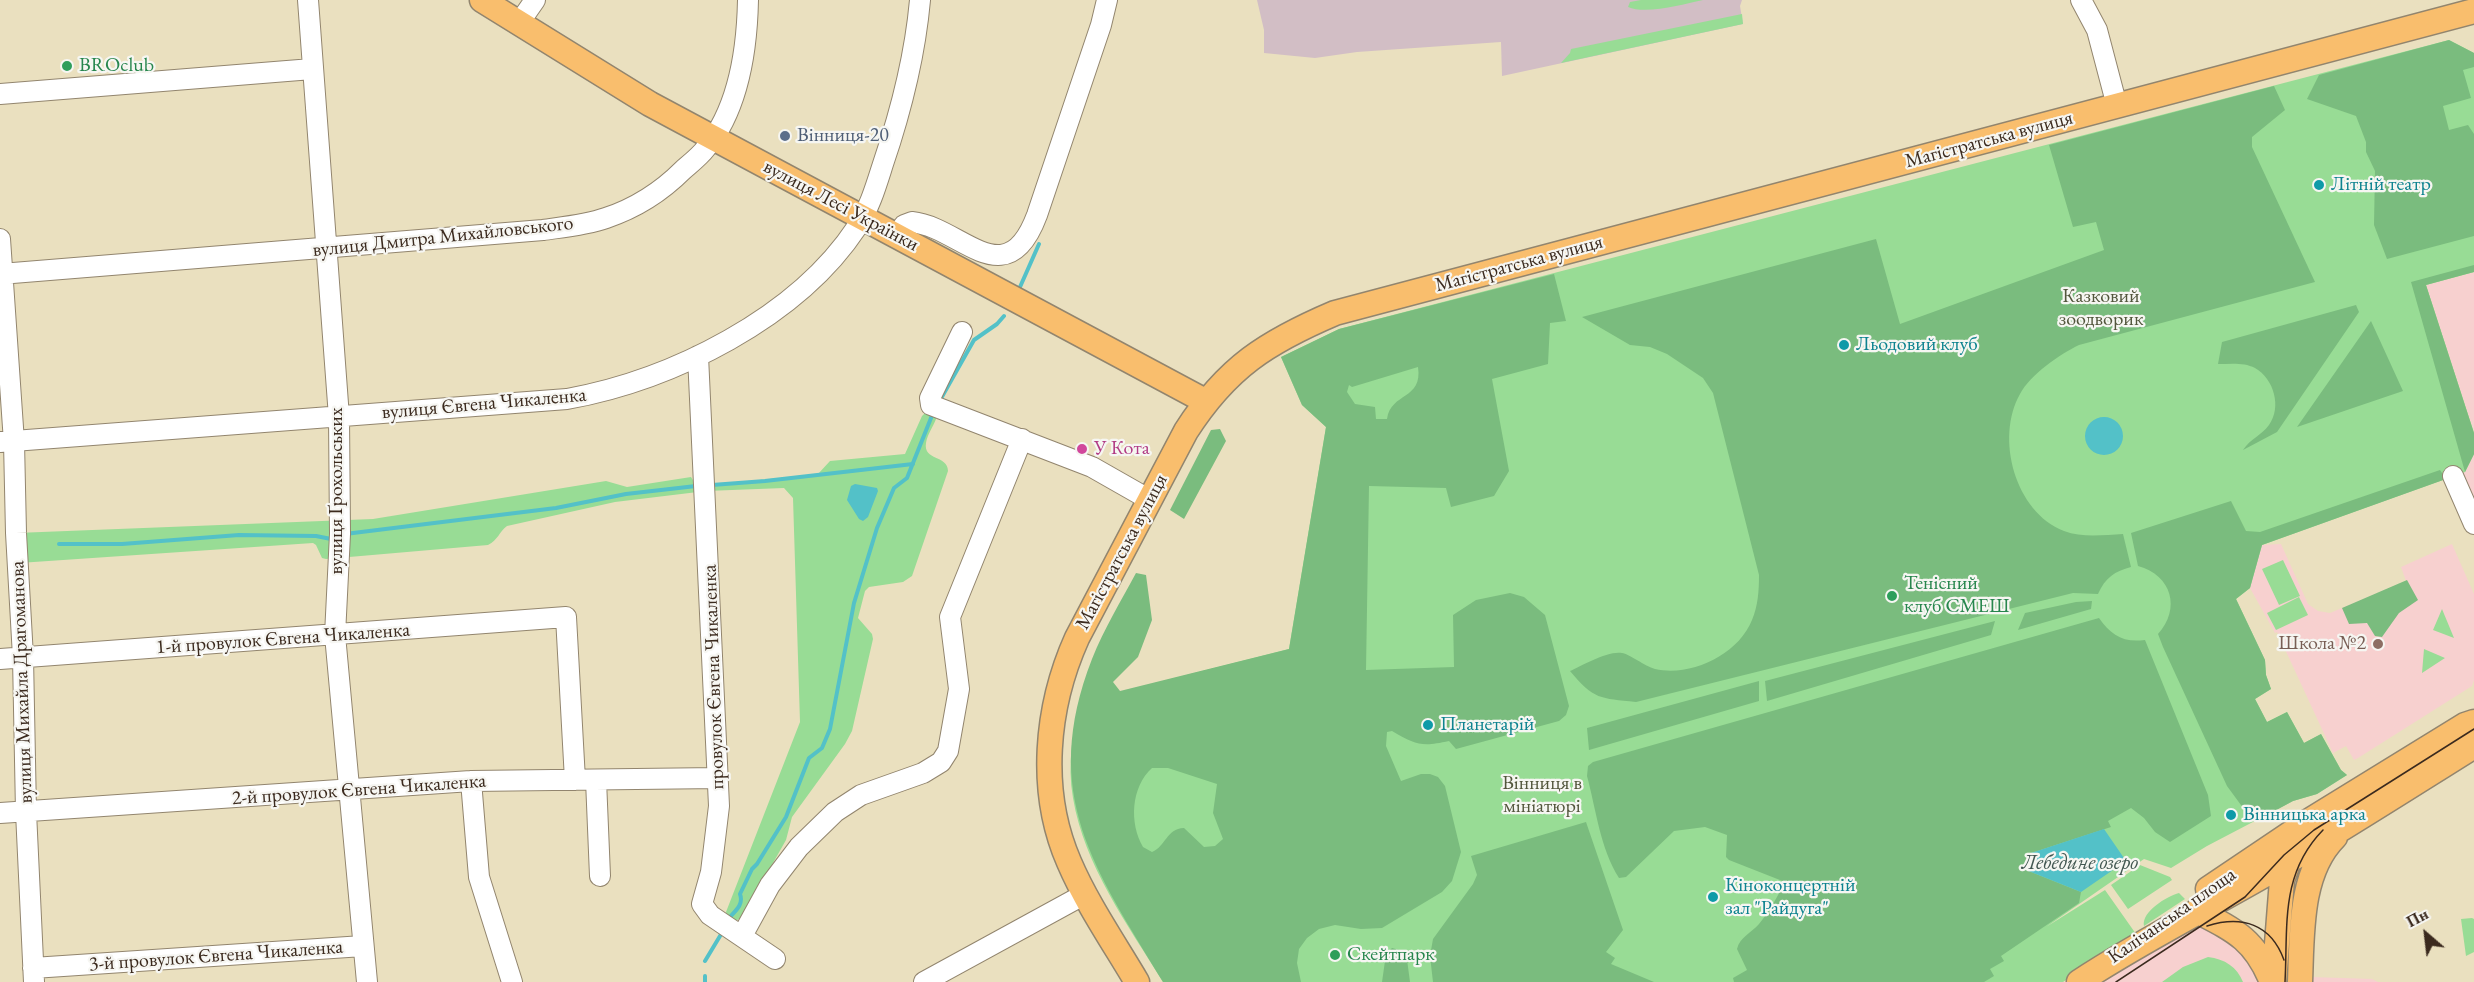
<!DOCTYPE html>
<meta charset="utf-8">
<style>
body{margin:0}
#map{position:relative;width:2474px;height:982px;overflow:hidden;background:#eae0bf;font-family:"EB Garamond",serif}
canvas{display:block}
.north{position:absolute;left:2396px;top:904px;width:60px;height:60px;-webkit-text-stroke:4px #f6f6f2;paint-order:stroke;rotate:332deg;font-size:16px;font-weight:700;line-height:24px;text-align:center;color:#3b2a1e}
.north::after{content:'';display:block;margin:auto;width:21px;height:27px;background:#3b2a1e;clip-path:polygon(50% 0,100% 100%,50% 72%,0 100%)}
</style>
<div id="map">
<canvas width="2474" height="982"></canvas>
<div class="north">Пн</div>
</div>
<script>
const ctx = document.querySelector('canvas').getContext('2d');
ctx.lineJoin = 'round';
function fillPath(path, color) { ctx.fillStyle = color; ctx.fill(path, 'evenodd'); }
function stroke(path, color, width, dash) { ctx.strokeStyle = color; ctx.lineWidth = width; ctx.lineCap = dash ? 'butt' : 'round'; ctx.setLineDash(dash || []); ctx.stroke(path); }
function label(font, color, halo, rows, align = 'center') {
  ctx.font = font + ' "EB Garamond",serif'; ctx.lineWidth = 4.5; ctx.setLineDash([]); ctx.textBaseline = 'middle'; ctx.strokeStyle = halo; ctx.fillStyle = color; for (const [text, x, y, turn = 0] of rows) {
    ctx.save(); ctx.translate(x, y); ctx.rotate((+turn || 0) * Math.PI / 180); ctx.textAlign = isNaN(turn) ? turn : align; if (halo) ctx.strokeText(text, 0, 0); ctx.fillText(text, 0, 0); ctx.restore();
  }
}
const built = new Path2D(`
 M2474 272V432L2426 285Z
 M2474 454V524L2453 476 2465 472Z
 M2281 544 2308 604 2318 611 2330 613 2406 581 2401 567 2452 544 2474 594V680L2472 686 2358 758 2354 760 2346 746 2333 753 2277 632 2275 633 2250 588 2261 545Z
 M2197 911 2272 982H2079Z
 M2311 977 2372 979 2378 982H2311Z`);
const industrial = new Path2D(`
 M1257 0H1742L1740 6 1743 24 1502 76 1501 42 1357 52 1315 58 1264 53V30Z`);
const green = new Path2D(`
 M1641 0H1703C1684 4 1646 15 1628 7L1630 2Z
 M1742 14 1743 24 1561 63 1570 53 1571 49Z
 M2449 40 2474 53V272L2426 285 2474 433V454L2465 472 2262 545 2250 588 2236 599 2265 660 2266 675 2271 689 2255 699 2267 722 2287 712 2304 743 2321 734 2341 770 2347 775 2317 794 2293 801 2207 846 2171 868 2144 859 2046 927 2105 890 2136 934 2063 982H1163C1128 925 1084 865 1073 798 1067 764 1073 731 1080 698L1120 692 1289 649 1326 427 1302 405 1281 357 1339 329Z
 M927 411 936 416V419C933 427 927 435 926 443 923 461 948 455 948 471L912 576 903 582 869 587 865 591 858 618 872 634 873 639 852 731 845 744 792 817 786 840 743 916 736 921 728 919 726 912 800 722 793 498 784 488 706 491 615 502 507 526C499 532 498 540 488 545L326 559 322 558 316 545 313 543 19 563 16 533 373 519 606 481 627 487 691 477 696 485H712L818 474 830 461 905 454 922 416Z
 M2283 560 2300 596 2279 605 2262 569Z
 M2299 597 2308 615 2276 630 2267 613Z
 M2442 609 2454 638 2433 630Z
 M2424 649 2445 658 2422 673Z
 M2140 865 2170 877 2172 880 2128 909 2111 885Z
 M2179 893 2185 899 2144 926C2141 912 2167 896 2179 893Z
 M2472 918 2474 919V952L2466 956 2461 919Z
 M2208 957C2225 959 2237 967 2243 982H2162L2183 967Z`);
const forest = new Path2D(`
 M2449 40 2474 53V67L2463 70 2471 98 2443 106 2449 130 2468 125 2474 134V236L2387 259 2374 225 2375 171 2366 152V142L2356 116 2307 99 2319 75Z
 M2274 86 2285 110 2252 137V147L2315 282 2079 345C2060 354 2030 375 2020 394 1995 438 2015 512 2064 531 2082 538 2104 535 2123 534L2131 567C2115 571 2105 578 2098 594L2073 593 1636 702C1600 698 1594 700 1570 671 1581 666 1609 650 1622 653 1629 654 1645 666 1655 669 1691 677 1738 655 1752 620 1758 606 1759 591 1759 575L1713 393 1703 378 1667 354 1650 347 1630 345 1582 317 1876 239 1900 324 2104 250 2096 222 2073 227 2049 145Z
 M2474 265V272L2426 285 2474 433V454L2465 472 2411 282Z
 M1554 274 1566 321 1550 323 1548 364 1492 379 1509 471 1494 496 1451 507 1446 488 1369 486 1366 670 1454 667 1453 615 1476 600 1510 593 1524 597 1545 615 1569 706 1566 715 1559 721 1456 749 1449 741C1422 747 1416 745 1392 731L1387 732 1386 746 1401 781 1421 774H1430L1438 777 1445 786 1461 852 1452 881 1442 892 1382 928 1361 929 1335 925 1319 929 1307 938 1299 949 1297 963 1301 982H1163C1095 869 1039 795 1092 659 1104 629 1121 601 1136 573L1146 575 1152 620 1138 657 1113 682 1120 691 1289 649 1326 427 1302 405 1281 357 1339 329ZM1418 367C1423 400 1391 392 1387 419H1376L1375 407 1355 404 1347 392 1349 385 1352 387ZM1152 768H1168L1217 784 1213 813 1223 839 1215 846 1204 847 1184 828C1166 829 1166 846 1152 852L1143 847C1129 823 1131 787 1152 768Z
 M2356 305 2359 312 2277 432 2243 450C2251 438 2261 436 2269 425 2282 407 2274 379 2255 368 2244 362 2230 364 2218 364L2222 342Z
 M2371 321 2403 391 2297 427Z
 M1220 429 1226 441 1184 519 1170 510 1211 430Z
 M2440 470 2446 479 2262 545 2250 588 2236 599 2265 660 2266 675 2271 689 2255 699 2267 722 2287 712 2304 743 2321 734 2341 770 2347 775 2317 794 2293 801 2269 814 2249 816 2227 786 2163 647 2158 634C2181 609 2172 575 2138 566L2131 533 2231 501 2246 531 2260 532Z
 M2407 580 2418 600 2399 613 2382 637 2375 636 2367 623 2349 624 2342 608Z
 M2092 601 2091 609 2018 630 2025 613 2076 602Z
 M2099 618C2111 635 2123 643 2145 640L2208 795 2211 816 2170 842 2155 832 2144 818 2131 808 2108 821 2111 827 2028 854 2026 870 2081 892 2079 903 2001 956 2004 961 1990 969 1994 976 1984 982H1734L1733 978 1747 970 1737 949C1740 937 1751 933 1759 924 1770 911 1777 897 1785 882L1729 860 1726 857 1727 835 1705 827 1674 831 1626 877 1619 878C1600 848 1596 809 1587 776L1588 766 1593 762Z
 M1995 621 1991 635 1767 701 1765 681Z
 M1759 681V701L1589 750 1587 728Z
 M1586 822 1623 930 1606 952 1615 958 1611 964 1654 982H1433L1430 956 1433 939 1473 884 1477 875 1471 856Z
 M1392 948 1406 952 1410 982H1382L1386 954Z`);
const water = new Path2D(`
 M2085 436a19 19 0 1 1 38 0a19 19 0 1 1-38 0Z
 M855 484 877 488 878 491 868 517 863 521 859 519 847 500 851 486Z
 M2104 829 2126 861 2081 892 2026 870 2028 854Z`);
const stream = new Path2D(`
 M1020 287 1039 244
 M939 402 974 340 997 324 1004 316
 M712 485 765 481 913 464
 M345 534 556 508 626 494 696 486
 M59 544H122L239 535 316 536 331 539
 M728 919C735 911 744 905 740 894L752 869 757 864 786 817 809 758 822 748 830 729 854 603 877 528 894 488 907 478 933 413
 M705 961 723 931
 M705 976V982`);
const minor = new Path2D(`
 M308 0 339 417 340 534 335 635 367 982
 M2081 0 2097 30 2117 106
 M519 23 535 0
 M0 94 312 69
 M898 236 904 225 912 222C961 227 1006 298 1037 215L1101 25 1107 0
 M0 239 14 442 16 533 23 657 26 812 34 982
 M0 274 543 230C564 227 586 225 606 218 636 208 661 192 683 170 691 163 700 156 706 148 739 108 747 50 748 0
 M962 332 930 398 931 405 1092 467 1150 500
 M698 356 719 806 711 872 702 904 710 915 775 959
 M0 442 567 399C672 380 797 318 857 227 870 207 876 186 883 164 901 111 915 56 920 0
 M2453 476 2474 524
 M0 659 566 617 575 780
 M596 780 600 876
 M471 781 479 877 512 982
 M0 813 471 781 718 778
 M742 936 770 885 799 847 835 812 861 795 923 773 941 762 948 751 959 689 950 617 1022 439
 M33 968 363 946
 M924 982 1085 894`);
const major = new Path2D(`
 M482 0 650 104 1205 401
 M2208 889 2309 821 2465 725 2474 722
 M2197 911C2236 931 2255 940 2272 982
 M1137 982C1114 943 1087 904 1069 862 1038 791 1046 707 1077 638L1186 431C1227 367 1267 342 1335 313L2474 11
 M2079 982C2144 939 2214 905 2280 866 2346 827 2410 786 2474 746
 M2274 982 2282 880 2291 854
 M2300 982C2302 935 2299 873 2335 837`);
const tram = new Path2D(`
 M2207 926C2242 915 2271 924 2284 960
 M2116 982 2245 897 2284 855 2314 830 2474 729
 M2285 982C2288 925 2280 874 2323 830`);
const markers = [
 [67,66,6,"#2e9e5b"],
 [785,136,6,"#5c6f8a"],
 [2319,185,6,"#0f9aa8"],
 [1844,345,6,"#0f9aa8"],
 [1082,449,6,"#d1479c"],
 [1892,596,6,"#2e9e5b"],
 [2378,644,6,"#8d6e63"],
 [1428,725,6,"#0f9aa8"],
 [2231,815,6,"#0f9aa8"],
 [1713,897,6,"#0f9aa8"],
 [1335,955,6,"#2e9e5b"]
];
const leisureNames = [
 ["BROclub",79,66],
 ["Тенісний",1904,584],
 ["клуб СМЕШ",1904,607],
 ["Скейтпарк",1347,955]
];
const serviceNames = [
 ["Вінниця-20",797,136]
];
const streetNames = [
 ["Магістратська вулиця",1989,140,-15],
 ["вулиця Лесі Українки",841,206,28],
 ["вулиця Дмитра Михайловського",443,237,-6],
 ["Магістратська вулиця",1519,264,-15],
 ["вулиця Євгена Чикаленка",484,404,-5],
 ["вулиця Ґрохольських",337,491,-90],
 ["Магістратська вулиця",1122,552,-62],
 ["1-й провулок Євгена Чикаленка",283,639,-4],
 ["провулок Євгена Чикаленка",714,677,-92],
 ["вулиця Михайла Драгоманова",22,682,-92],
 ["2-й провулок Євгена Чикаленка",359,790,-4],
 ["Калічанська площа",2172,916,-35],
 ["3-й провулок Євгена Чикаленка",216,956,-4]
];
const cultureNames = [
 ["Літній театр",2331,185],
 ["Льодовий клуб",1856,345],
 ["Планетарій",1440,725],
 ["Вінницька арка",2243,815],
 ["Кіноконцертній",1725,886],
 ["зал \"Райдуга\"",1725,909]
];
const parkNames = [
 ["Казковий",2101,297],
 ["зоодворик",2101,320],
 ["Вінниця в",1542,784],
 ["мініатюрі",1542,807]
];
const hotelNames = [
 ["У Кота",1094,449]
];
const educationNames = [
 ["Школа №2",2366,644]
];
const waterNames = [
 ["Лебедине озеро",2080,863]
];
fillPath(built, '#f7d0cf');
fillPath(industrial, '#d2bec5');
fillPath(green, '#98dc95');
fillPath(forest, '#7abc7e');
fillPath(water, '#53c1c8');
stroke(stream, '#53c1c8', 4);
stroke(minor, '#92856e', 22);
stroke(major, '#92856e', 27);
stroke(minor, '#fff', 20);
stroke(major, '#f9be6d', 24);
stroke(tram, '#3b2a1e', 1.5);
for (const [x, y, r, color] of markers) { const dot = new Path2D(); dot.arc(x, y, r, 0, 2 * Math.PI); ctx.fillStyle = color; ctx.fill(dot); stroke(dot, '#f6f6f2', 2); }
label('20px', '#27864d', '#f6f6f2', leisureNames, 'left');
label('20px', '#4e5e75', '#f6f6f2', serviceNames, 'left');
label('20px', '#3b2a1e', '#f6f6f2', streetNames);
label('20px', '#0d838f', '#f6f6f2', cultureNames, 'left');
label('20px', '#52563c', '#f6f6f2', parkNames);
label('20px', '#b23c85', '#f6f6f2', hotelNames, 'left');
label('20px', '#785e54', '#f6f6f2', educationNames, 'right');
label('italic 21px', '#425751', '#f6f6f2', waterNames);
</script>
